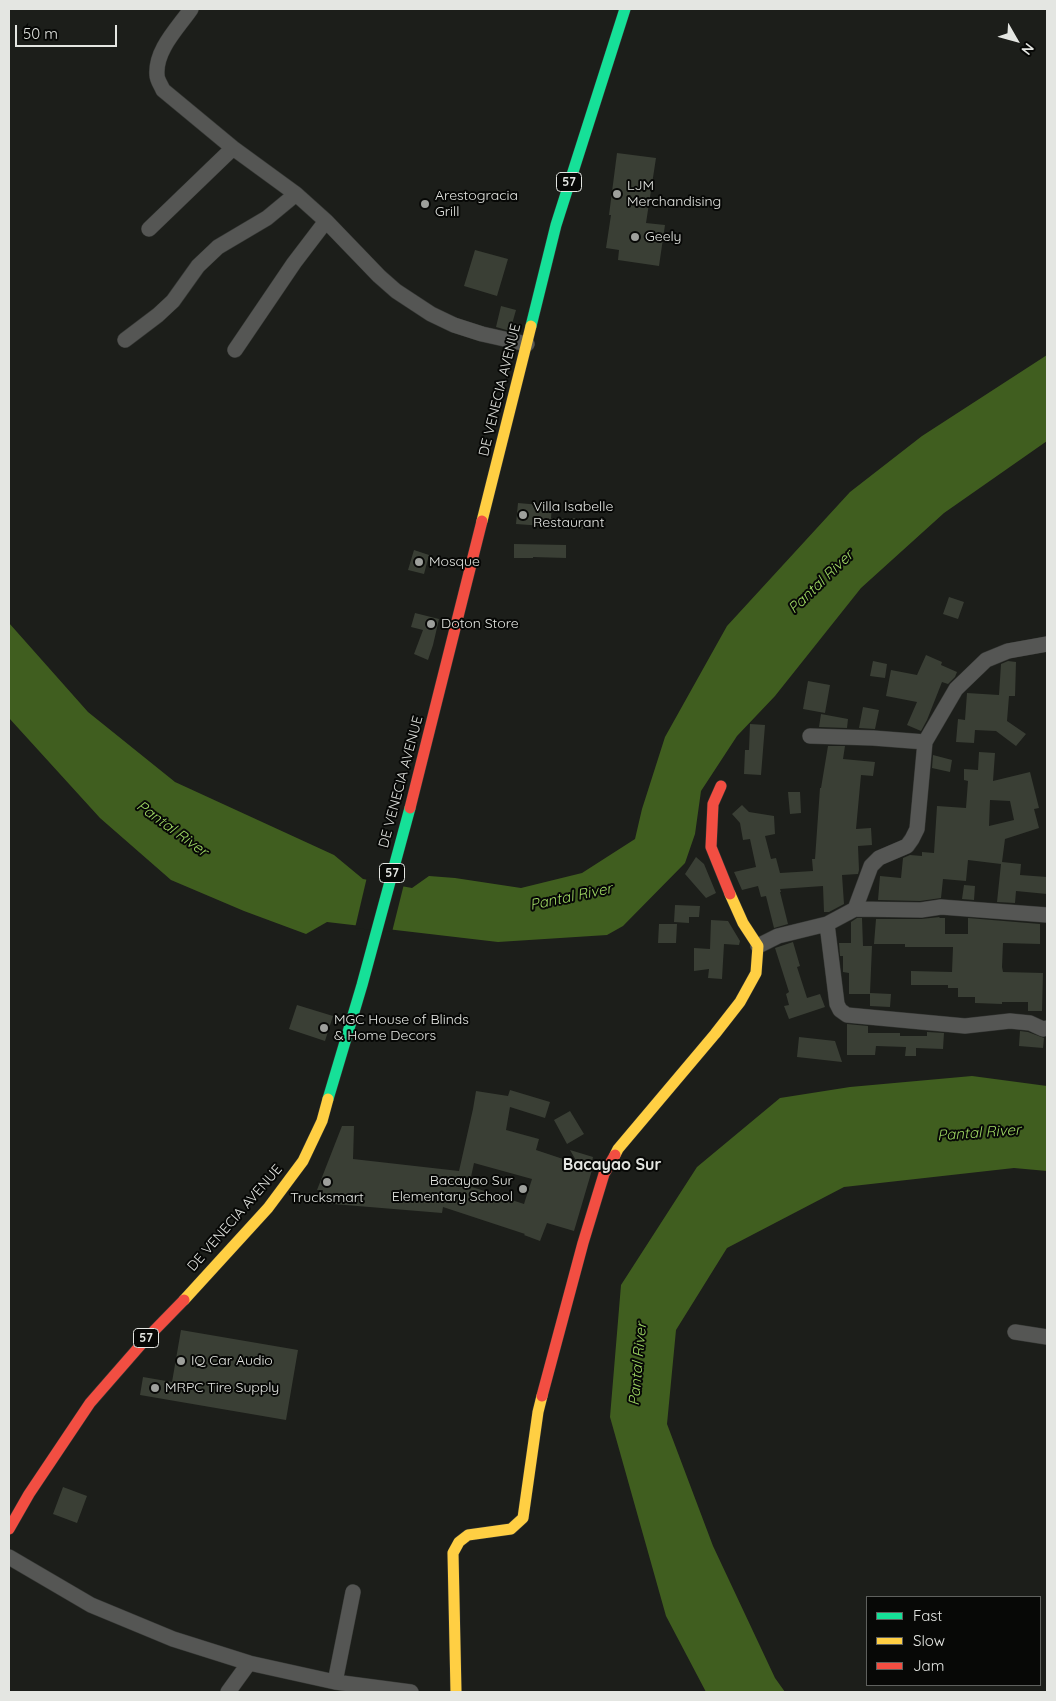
<!DOCTYPE html>
<style>
body{margin:0}
#map{position:relative;width:1056px;height:1701px;overflow:hidden;background:#1c1e1a;font-family:Quicksand,sans-serif}
canvas{display:block}
.frame{position:absolute;inset:0;border:10px solid #e4e6e2;pointer-events:none}
.legend{position:absolute;left:866px;top:1596px;width:175px;height:90px;box-sizing:border-box;background:#070806;border:1px solid #5f615e;margin:0;padding:6px 9px;list-style:none;font-size:15px;color:#e4e6e2}
.legend li{display:flex;align-items:center;gap:10px;height:25px}
.legend b{width:25px;border:1px solid #5f615e}
.north{position:absolute;left:991px;top:15px;width:50px;height:50px;-webkit-text-stroke:4px #070806;paint-order:stroke;rotate:128deg;font-size:14px;font-weight:700;line-height:20px;text-align:center;color:#e4e6e2}
.north::after{content:'';display:block;margin:auto;width:18px;height:22px;background:#e4e6e2;clip-path:polygon(50% 0,100% 100%,50% 72%,0 100%)}
.scale{position:absolute;left:15px;top:25px;width:102px;height:22px;box-sizing:border-box;border:2px solid #e4e6e2;border-top:0;padding-left:6px;font-size:15px;line-height:18px;white-space:nowrap;color:#e4e6e2;-webkit-text-stroke:4px #070806;paint-order:stroke}
</style>
<div id="map">
<canvas width="1056" height="1701"></canvas>
<div class="frame"></div>
<ul class="legend">
<li><b style="height:6px;background:#16e098"></b>Fast</li>
<li><b style="height:6px;background:#ffcf43"></b>Slow</li>
<li><b style="height:6px;background:#f24e42"></b>Jam</li>
</ul>
<div class="north">N</div>
<div class="scale">50 m</div>
</div>
<script>
const ctx = document.querySelector('canvas').getContext('2d');
ctx.lineJoin = 'round';
function fillPath(path, color) { ctx.fillStyle = color; ctx.fill(path, 'evenodd'); }
function stroke(path, color, width, dash) { ctx.strokeStyle = color; ctx.lineWidth = width; ctx.lineCap = dash ? 'butt' : 'round'; ctx.setLineDash(dash || []); ctx.stroke(path); }
function label(font, color, halo, rows, align = 'center') {
  ctx.font = font + ' Quicksand,sans-serif'; ctx.lineWidth = 4; ctx.setLineDash([]); ctx.textBaseline = 'middle'; ctx.strokeStyle = halo; ctx.fillStyle = color; for (const [text, x, y, turn = 0] of rows) {
    ctx.save(); ctx.translate(x, y); ctx.rotate((+turn || 0) * Math.PI / 180); ctx.textAlign = isNaN(turn) ? turn : align; if (halo) ctx.strokeText(text, 0, 0); ctx.fillText(text, 0, 0); ctx.restore();
  }
}
const water = new Path2D(`
 M1047 355V441L944 513 861 588 775 696 737 736 701 791 695 834 685 863 623 926 607 935 498 942 327 922 306 934 244 911 171 880 100 818 9 718V623L88 712 175 782 334 855 363 879 412 888 429 876 455 878 521 888 582 873 635 839 642 809 665 737 727 626 850 492 922 436Z
 M972 1076 1047 1086V1171L1014 1168 844 1187 727 1248 676 1330 667 1424 713 1546 775 1678 785 1692H706L666 1616 610 1417 621 1285 697 1167 780 1098 850 1087Z`);
const pier = new Path2D(`
 M367 877 404 884 392 932 355 928Z`);
const building = new Path2D(`
 M617 153 656 158 646 223 665 225 659 266 618 260 619 250 606 248 611 215H609Z
 M475 250 508 259 497 296 464 286Z
 M501 306 516 310 510 331 496 327Z
 M518 503 552 506 551 518H583V529L516 524Z
 M514 544 566 545V558L533 557V558H514Z
 M414 550 429 555 424 574 408 570Z
 M949 597 964 602 958 619 943 614Z
 M415 613 439 619 433 645 428 660 414 654 423 630 411 627Z
 M926 655 942 662 941 665 957 672 955 677 948 684 942 682 927 720 921 731 907 725 917 702 886 696 891 670 917 675Z
 M873 661 887 664 885 678 870 676Z
 M1008 661 1016 662 1015 696H1009L1007 721 1026 734 1016 746 996 731 975 730 974 743 956 742 958 719 965 720 967 693 999 695 1001 664Z
 M808 681 830 685 825 713 803 709Z
 M863 707 879 710 875 729 859 728Z
 M821 714 848 719 847 728 819 727Z
 M750 724 765 725 761 775 744 774 745 750H749Z
 M828 746H845L843 759 875 762 873 776 861 775 856 829 871 828 872 845 858 846 859 870 858 874 842 875 844 904 829 912H824L823 886 780 889 781 892H780L788 924 774 928 766 896 761 897 758 886 742 890 734 872 756 867 750 839 743 840 740 823 732 814 742 805 749 812 774 816 775 834 765 836 771 859 776 858 780 873 813 871 812 859H815L820 788H821Z
 M979 752 995 753 993 781 1030 772 1039 808 1034 809 1039 828 1005 839 1002 862 1021 864 1020 875 1047 877V894L1016 891 1015 903 997 902 1001 864 968 860 966 881 943 879 941 898 920 901 878 900 880 876 901 878 903 858 910 855 922 856V852L934 853 937 806 966 808 968 781 964 780V769L978 770ZM990 800 1010 801 1014 820 989 826Z
 M933 755 952 760 950 772 932 768Z
 M788 792H800L801 813 790 814Z
 M696 857 704 864 716 893 706 898 685 874Z
 M964 885 975 886 974 900 962 899Z
 M675 905 700 906 699 917H689V923L674 922Z
 M940 917 939 918H945V934H968V918L1040 924V944L1003 943 1002 967 1003 972 1043 973 1042 1011H1028V1002H1002V1004L975 1003V997H958V988H948V985H911V971L952 972 953 947H905V944H874L876 919H921Z
 M857 918H862L863 946H872L870 993 891 994 890 1007 870 1006V994H849V973L843 972V956H840L839 943H851V922Z
 M711 920 728 921 740 941 739 945 724 944 722 979 708 978 709 969 694 971V948L710 949Z
 M659 924H677L676 943H658Z
 M793 942 800 966 797 967 807 998 820 994 825 1007 789 1019 784 1006 789 1005 786 994 789 992 775 948Z
 M297 1005 333 1016 325 1041 289 1029Z
 M847 1024 868 1026V1033H900V1036H927V1032L944 1033 943 1049 916 1048V1056H905L906 1047 876 1046 875 1055H847Z
 M1020 1031 1028 1032 1044 1038 1043 1048 1019 1046Z
 M799 1037 835 1041 842 1062 797 1057Z
 M510 1090 550 1102 545 1118 510 1107 506 1130 539 1139 536 1150 578 1164 570 1150 593 1157 590 1170H592L574 1231 547 1223 540 1241 524 1235 525 1234 443 1207 442 1213 321 1203 323 1190H317L342 1126H354L353 1159 459 1171 473 1109 476 1091 508 1096ZM474 1163 532 1179 524 1204 469 1186Z
 M570 1111 584 1134 567 1144 554 1120Z
 M181 1330 298 1350 286 1420 140 1395 143 1377 172 1382Z
 M63 1487 87 1496 77 1523 53 1514Z`);
const street = new Path2D(`
 M191 9C178 28 155 50 157 75 157 80 161 85 163 90L233 148 296 194 326 221 379 276 396 291 431 314 454 325 482 334 527 344
 M149 229 233 148
 M125 340 158 315 173 301 198 266 218 247 267 218 296 194
 M235 350 294 263 326 221
 M810 736 873 738 925 742
 M855 909 871 866 879 858 907 846 912 839 917 829 925 742 956 689 986 660 1008 651 1047 644
 M827 924 837 1004 840 1010 847 1015 965 1026 1010 1021 1030 1023 1043 1029 1047 1028
 M758 946 778 936 827 924 855 909 921 910 941 907 1047 915
 M1015 1332 1047 1337
 M9 1557 91 1605 173 1639 249 1663 335 1682 411 1692
 M335 1682 353 1592
 M228 1692 249 1663`);
const fast = new Path2D(`
 M531 326 556 225 625 9
 M328 1099 362 985 410 808`);
const slow = new Path2D(`
 M482 521 531 326
 M615 1155 618 1149 715 1034 740 1002 756 973 758 946 743 923 730 894
 M184 1300 268 1208 303 1161 322 1121 328 1099
 M456 1692 453 1553 459 1542 468 1535 511 1529 523 1518 538 1412 542 1396`);
const jam = new Path2D(`
 M721 786 713 804 711 847 730 894
 M410 808 482 521
 M542 1396 583 1243 604 1174 615 1155
 M9 1529 29 1494 90 1403 145 1340 184 1300`);
const markers = [
 [617,194,5,"#9ea09c"],
 [425,204,5,"#9ea09c"],
 [635,237,5,"#9ea09c"],
 [523,515,5,"#9ea09c"],
 [419,562,5,"#9ea09c"],
 [431,624,5,"#9ea09c"],
 [324,1028,5,"#9ea09c"],
 [327,1182,5,"#9ea09c"],
 [523,1189,5,"#9ea09c"],
 [181,1361,5,"#9ea09c"],
 [155,1388,5,"#9ea09c"]
];
const shields = [
 [569,182,25],
 [392,873,25],
 [146,1338,25]
];
const shieldNames = [
 ["57",569,182],
 ["57",392,873],
 ["57",146,1338]
];
const poiNames = [
 ["LJM",627,186],
 ["Merchandising",627,202],
 ["Arestogracia",435,196],
 ["Grill",435,212],
 ["Geely",645,237],
 ["Villa Isabelle",533,507],
 ["Restaurant",533,523],
 ["Mosque",429,562],
 ["Doton Store",441,624],
 ["MGC House of Blinds",334,1020],
 ["& Home Decors",334,1036],
 ["Bacayao Sur",513,1181,"right"],
 ["Elementary School",513,1197,"right"],
 ["Trucksmart",327,1198,"center"],
 ["IQ Car Audio",191,1361],
 ["MRPC Tire Supply",165,1388]
];
const streetNames = [
 ["DE VENECIA AVENUE",500,390,-76],
 ["DE VENECIA AVENUE",401,782,-75],
 ["DE VENECIA AVENUE",235,1218,-49]
];
const waterNames = [
 ["Pantal River",821,582,-44],
 ["Pantal River",172,829,36],
 ["Pantal River",571,897,-12],
 ["Pantal River",979,1133,-4],
 ["Pantal River",638,1364,-85]
];
const quarterNames = [
 ["Bacayao Sur",612,1165]
];
fillPath(water, '#405e1f');
fillPath(pier, '#1c1e1a');
fillPath(building, '#3a3f35');
stroke(street, '#363835', 16);
stroke(fast, '#363835', 12);
stroke(slow, '#363835', 12);
stroke(jam, '#363835', 12);
stroke(street, '#555654', 15);
stroke(fast, '#16e098', 11);
stroke(slow, '#ffcf43', 11);
stroke(jam, '#f24e42', 11);
for (const [x, y, r, color] of markers) { const dot = new Path2D(); dot.arc(x, y, r, 0, 2 * Math.PI); ctx.fillStyle = color; ctx.fill(dot); stroke(dot, '#070806', 2); }
for (const [x, y, w] of shields) { const box = new Path2D(); box.roundRect(x - w / 2, y - 9.5, w, 19, 4); ctx.fillStyle = '#070806'; ctx.fill(box); stroke(box, '#e4e6e2', 1); }
label('bold 12px', '#e4e6e2', null, shieldNames);
label('14px', '#e4e6e2', '#070806', poiNames, 'left');
label('14px', '#e4e6e2', '#070806', streetNames);
label('italic 15px', '#9fd863', '#070806', waterNames);
label('bold 16px', '#e4e6e2', '#070806', quarterNames);
</script>
